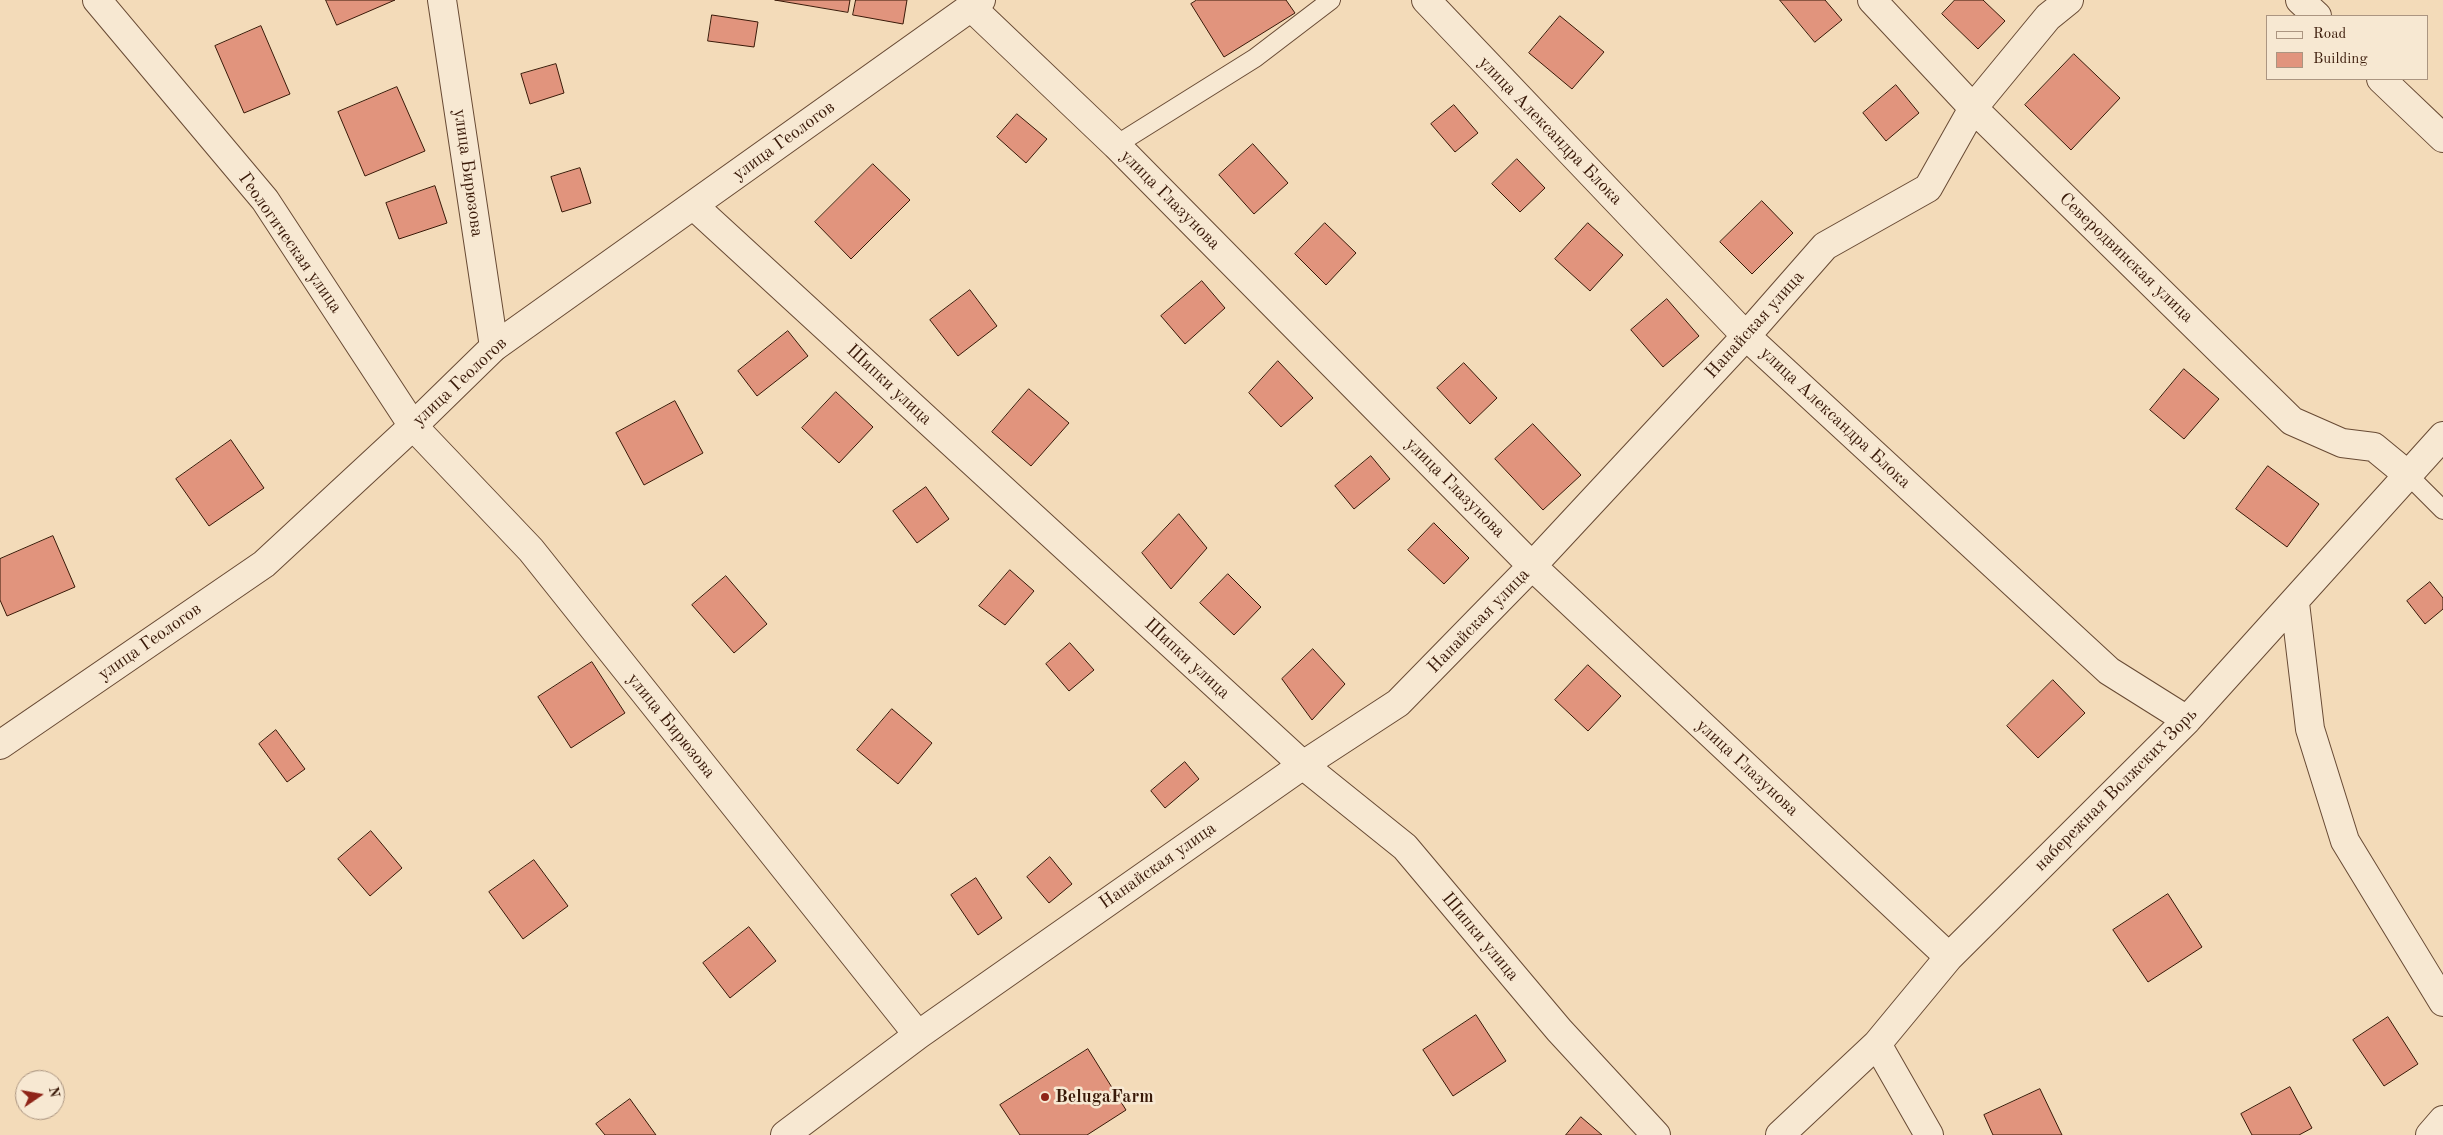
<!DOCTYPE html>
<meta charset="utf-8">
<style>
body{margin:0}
#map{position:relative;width:2443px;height:1135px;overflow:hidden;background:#f3dbb9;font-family:"Old Standard TT",serif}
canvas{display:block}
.legend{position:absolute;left:2266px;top:15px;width:162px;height:65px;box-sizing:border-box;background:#f7e8d2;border:1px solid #ab9581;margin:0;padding:6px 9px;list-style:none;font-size:15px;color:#391908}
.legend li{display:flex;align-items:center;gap:10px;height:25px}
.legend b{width:25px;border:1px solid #ab9581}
.north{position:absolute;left:15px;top:1070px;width:50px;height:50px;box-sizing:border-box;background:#f7e8d2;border:1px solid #ab9581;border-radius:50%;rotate:78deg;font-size:14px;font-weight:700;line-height:20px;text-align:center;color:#391908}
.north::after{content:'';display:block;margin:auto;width:18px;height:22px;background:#8f2418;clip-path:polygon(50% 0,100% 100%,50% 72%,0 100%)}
</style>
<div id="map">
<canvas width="2443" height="1135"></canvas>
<ul class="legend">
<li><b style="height:6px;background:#f7e8d2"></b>Road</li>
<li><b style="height:14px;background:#e1947d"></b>Building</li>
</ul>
<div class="north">N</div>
</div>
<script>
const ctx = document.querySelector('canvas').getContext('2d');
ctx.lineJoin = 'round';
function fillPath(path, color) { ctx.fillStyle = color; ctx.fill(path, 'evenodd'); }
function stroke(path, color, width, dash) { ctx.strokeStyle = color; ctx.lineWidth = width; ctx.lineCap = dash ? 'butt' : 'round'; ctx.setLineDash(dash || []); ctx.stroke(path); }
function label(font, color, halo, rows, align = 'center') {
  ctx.font = font + ' "Old Standard TT",serif'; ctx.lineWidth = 5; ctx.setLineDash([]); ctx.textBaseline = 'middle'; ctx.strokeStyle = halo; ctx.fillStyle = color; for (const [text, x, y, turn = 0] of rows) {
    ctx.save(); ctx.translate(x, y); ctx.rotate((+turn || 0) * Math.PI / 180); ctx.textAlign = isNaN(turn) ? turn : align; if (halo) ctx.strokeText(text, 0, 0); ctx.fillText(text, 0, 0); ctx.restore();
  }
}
const building = new Path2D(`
 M326 0H395L337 25Z
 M775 0H850L848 12Z
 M856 0H907L903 24 853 15Z
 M1197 0H1286L1295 13 1224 57 1191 4Z
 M1780 0H1825L1842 20 1815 42Z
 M1955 0H1983L2005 21 1978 49 1942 14Z
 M712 15 758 22 754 47 708 41Z
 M1560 16 1604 52 1572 89 1529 53Z
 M261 26 290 94 244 113 215 46Z
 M2074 54 2120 98 2071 150 2025 105Z
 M556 64 564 93 530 104 521 74Z
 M1896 85 1919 113 1886 141 1863 113Z
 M397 87 425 151 365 176 338 112Z
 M1454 105 1478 133 1455 152 1431 124Z
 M1017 114 1047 139 1026 163 997 137Z
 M1253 144 1288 183 1254 214 1219 175Z
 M1517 159 1545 188 1520 212 1492 184Z
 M873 164 910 200 851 259 815 222Z
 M580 168 591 203 562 212 551 177Z
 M435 186 447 223 399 239 386 203Z
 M1762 201 1793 233 1752 274 1720 242Z
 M1325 223 1356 253 1326 285 1295 254Z
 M1588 223 1623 255 1590 291 1555 259Z
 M1202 281 1225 308 1185 344 1161 316Z
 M970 290 997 326 958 356 930 320Z
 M1667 299 1699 336 1663 367 1631 330Z
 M788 331 808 356 757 396 738 371Z
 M1278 361 1313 398 1281 427 1249 393Z
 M1464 363 1497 398 1470 424 1437 388Z
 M2184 369 2219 399 2184 439 2150 410Z
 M1029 389 1069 423 1031 466 992 432Z
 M836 392 873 427 839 463 802 428Z
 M675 401 703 453 644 485 616 433Z
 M1533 424 1581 475 1543 510 1495 459Z
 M231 440 264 488 209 526 176 479Z
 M1371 456 1390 479 1354 509 1335 486Z
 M2268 466 2319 504 2287 547 2236 509Z
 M926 487 949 519 917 543 893 511Z
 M1179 514 1207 548 1171 589 1142 553Z
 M1434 523 1469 558 1444 584 1408 550Z
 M53 536 75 587 7 616 0 600V559Z
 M1010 570 1034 591 1005 625 979 606Z
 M1228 574 1261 607 1234 635 1200 603Z
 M726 576 767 624 734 653 692 605Z
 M2430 582 2443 598V609L2425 624 2407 601Z
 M1070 643 1094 670 1069 691 1046 664Z
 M1313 649 1345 684 1312 720 1282 679Z
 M592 662 625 713 571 748 538 697Z
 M1588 665 1621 696 1588 731 1555 700Z
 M2053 680 2085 713 2038 758 2007 726Z
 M892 709 932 743 898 784 857 750Z
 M276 730 305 769 287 782 259 744Z
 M1185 762 1199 779 1165 808 1151 791Z
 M371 831 402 868 370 896 338 859Z
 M1050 857 1072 884 1049 903 1027 877Z
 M534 860 568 906 523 939 489 892Z
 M976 878 1002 918 978 935 951 895Z
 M2168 894 2202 947 2148 982 2113 930Z
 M749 927 776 961 730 998 703 963Z
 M1476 1015 1506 1061 1453 1096 1423 1050Z
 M2388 1017 2418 1064 2384 1086 2353 1040Z
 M1088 1049 1126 1110 1087 1135H1020L1000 1105Z
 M2290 1087 2312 1128 2299 1135H2252L2241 1114Z
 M2040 1089 2062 1135H1993L1984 1115Z
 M630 1099 656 1135H605L596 1124Z
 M1581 1117 1602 1135H1566Z`);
const service = new Path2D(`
 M1116 145 1255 58 1331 0
 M2408 475 2443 510`);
const minor = new Path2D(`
 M97 0 265 200 413 426 531 550 918 1035
 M442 0 494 347
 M1426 0 1746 336 2109 671 2187 720
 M1872 0 1973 108 2292 421 2342 443 2374 447 2408 475
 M2300 0 2317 16
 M971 7 1116 145 1532 566 1949 957
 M2381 79 2443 138
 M694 206 1303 765 1405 847 1559 1030 1656 1135
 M2295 603 2310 729 2345 841 2443 1002
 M1877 1044 1929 1135
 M785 1135 918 1035 1303 765 1398 703 1532 566 1746 336 1825 246 1928 188 1973 108 2048 17 2069 0
 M1780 1135 1877 1044 1949 957 2187 720 2443 436
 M2430 1135 2443 1120`);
const tertiary = new Path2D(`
 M0 745 264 564 413 426 494 347 981 0`);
const markers = [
 [1045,1097,5,"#8f2418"]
];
const streetNames = [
 ["улица Александра Блока",1550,131,46],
 ["улица Геологов",784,141,-36],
 ["улица Бирюзова",468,173,82],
 ["улица Глазунова",1170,200,45],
 ["Геологическая улица",290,243,55],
 ["Северодвинская улица",2126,258,44],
 ["Нанайская улица",1755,325,-48],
 ["улица Геологов",460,382,-43],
 ["Шипки улица",889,385,43],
 ["улица Александра Блока",1835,418,43],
 ["улица Глазунова",1455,488,45],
 ["Нанайская улица",1479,621,-46],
 ["улица Геологов",150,642,-35],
 ["Шипки улица",1187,659,43],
 ["улица Бирюзова",671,726,51],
 ["улица Глазунова",1747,768,43],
 ["набережная Волжских Зорь",2116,790,-45],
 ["Нанайская улица",1158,866,-35],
 ["Шипки улица",1480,937,50]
];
const poiNames = [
 ["BelugaFarm",1055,1097]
];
fillPath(building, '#e1947d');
stroke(building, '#391908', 1);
stroke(service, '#684a34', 20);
stroke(minor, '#684a34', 30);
stroke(tertiary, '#684a34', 30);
stroke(service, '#f7e8d2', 18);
stroke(minor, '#f7e8d2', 28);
stroke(tertiary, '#f7e8d2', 28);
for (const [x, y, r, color] of markers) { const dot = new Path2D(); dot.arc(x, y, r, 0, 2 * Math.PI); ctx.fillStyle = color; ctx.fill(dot); stroke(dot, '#f7e8d2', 2); }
label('18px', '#391908', '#f7e8d2', streetNames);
label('bold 18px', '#391908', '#f7e8d2', poiNames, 'left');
</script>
